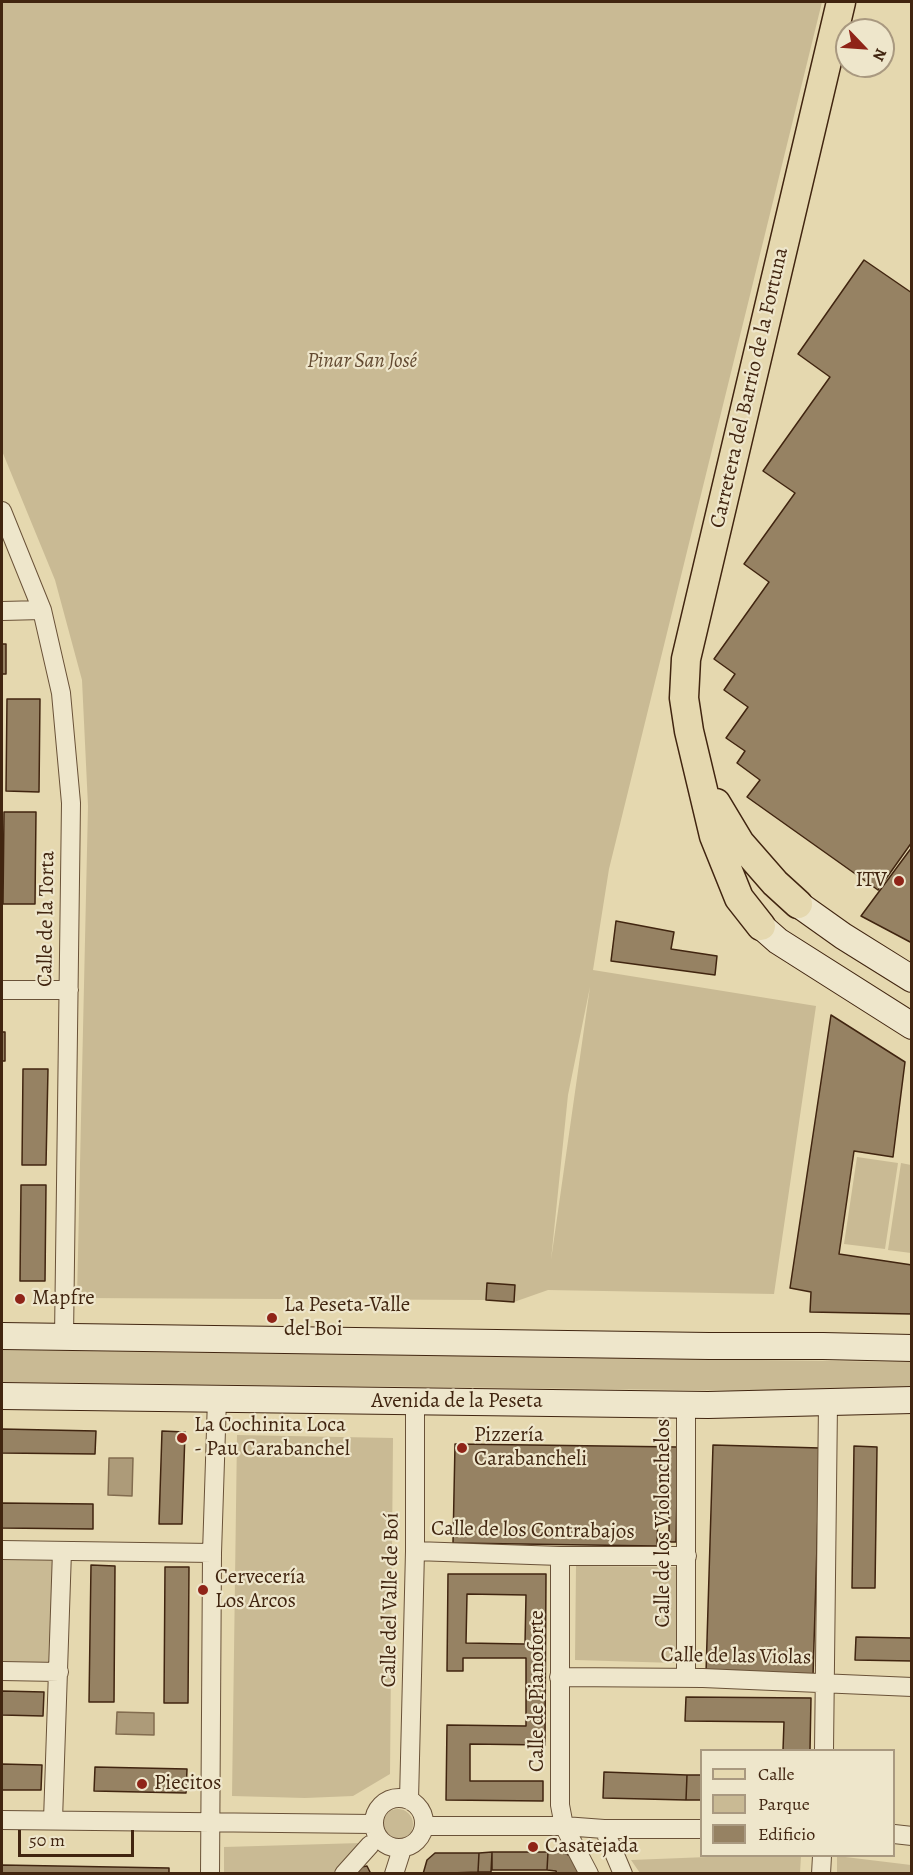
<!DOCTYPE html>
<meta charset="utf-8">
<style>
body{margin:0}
#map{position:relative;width:913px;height:1875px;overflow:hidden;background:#e5d8af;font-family:Alegreya,serif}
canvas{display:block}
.frame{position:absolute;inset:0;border:3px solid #412510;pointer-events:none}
.legend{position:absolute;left:700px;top:1749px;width:195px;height:108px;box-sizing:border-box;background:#eee6cb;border:2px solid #a99980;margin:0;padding:8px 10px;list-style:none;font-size:18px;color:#412510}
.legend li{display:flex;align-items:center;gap:12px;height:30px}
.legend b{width:30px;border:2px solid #a99980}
.north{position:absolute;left:835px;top:18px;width:60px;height:60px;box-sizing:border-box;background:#eee6cb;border:2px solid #a99980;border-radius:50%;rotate:115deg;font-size:16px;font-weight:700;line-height:24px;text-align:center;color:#412510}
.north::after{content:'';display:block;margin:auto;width:21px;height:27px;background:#8f2418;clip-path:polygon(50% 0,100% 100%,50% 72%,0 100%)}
.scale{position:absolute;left:18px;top:1830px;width:116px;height:27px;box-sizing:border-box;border:3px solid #412510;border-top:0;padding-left:8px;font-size:18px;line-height:21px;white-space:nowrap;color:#412510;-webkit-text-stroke:4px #eee6cb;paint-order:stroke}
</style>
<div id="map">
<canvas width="913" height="1875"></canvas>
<div class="frame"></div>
<ul class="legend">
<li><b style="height:8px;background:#e5d8af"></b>Calle</li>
<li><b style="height:16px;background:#c9ba94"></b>Parque</li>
<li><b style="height:16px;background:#968263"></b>Edificio</li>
</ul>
<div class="north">N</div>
<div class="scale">50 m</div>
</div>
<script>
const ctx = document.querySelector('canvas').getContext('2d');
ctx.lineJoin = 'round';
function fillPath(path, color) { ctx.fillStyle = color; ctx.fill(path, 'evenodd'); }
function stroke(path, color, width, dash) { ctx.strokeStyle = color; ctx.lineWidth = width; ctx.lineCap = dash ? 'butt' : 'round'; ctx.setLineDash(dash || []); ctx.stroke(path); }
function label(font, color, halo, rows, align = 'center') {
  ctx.font = font + ' Alegreya,serif'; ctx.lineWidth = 4.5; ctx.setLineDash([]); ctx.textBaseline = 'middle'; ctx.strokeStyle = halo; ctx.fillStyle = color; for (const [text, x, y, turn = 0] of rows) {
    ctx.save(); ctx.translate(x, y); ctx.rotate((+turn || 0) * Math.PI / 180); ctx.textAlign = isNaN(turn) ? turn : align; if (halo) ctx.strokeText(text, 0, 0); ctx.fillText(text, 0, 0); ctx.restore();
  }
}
const green = new Path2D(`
 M2 2H822L609 869 593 970 816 1006 774 1294 548 1290 514 1302 486 1300 77 1298 88 806 82 680 55 580 2 451ZM590 987 551 1260 568 1095Z
 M857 1157 898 1163 885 1249 844 1244Z
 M901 1163 911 1165V1253L888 1250Z
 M2 1350 912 1362 911 1386 847 1392 2 1382Z
 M237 1435 393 1438 390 1774 353 1796 305 1798 232 1796Z
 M2 1550 62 1551 59 1672 2 1671Z
 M576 1566 678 1567 676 1663 575 1660Z
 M383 1824a15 15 0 1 1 30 0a15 15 0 1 1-30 0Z
 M361 1843 334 1874 224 1873V1847Z
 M733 1856H801L800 1873H640L631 1860Z
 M837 1856 911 1865V1873H837Z`);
const water = new Path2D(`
 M109 1458H133L132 1496 108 1495Z
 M117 1712 154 1713V1735L116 1734Z`);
const building = new Path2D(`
 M864 260 912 293V842L878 890 747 797 760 780 737 763 745 751 726 738 748 707 724 690 735 674 714 659 769 582 744 564 795 493 763 471 830 377 798 354Z
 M2 644H6V674H2Z
 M7 699H40L39 792 6 791Z
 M4 812H36L35 904H3Z
 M912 847V943L861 916Z
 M616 921 674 932 671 949 717 956 715 975 611 961Z
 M831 1015 905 1062 893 1157 854 1151 839 1254 912 1265V1314L810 1312 811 1292 790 1288Z
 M2 1032H5V1061H2Z
 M23 1069H48L46 1165H22Z
 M21 1185H46L45 1281H20Z
 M487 1283 515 1285 514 1302 486 1300Z
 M2 1429 96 1431 95 1454 2 1453Z
 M162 1431 185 1432 182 1524H159Z
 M455 1444 678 1447 676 1542H669V1513H658L657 1546 453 1543Z
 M713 1445 820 1448 813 1676 706 1673Z
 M854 1446 877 1447 875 1588H852Z
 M2 1503 93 1504V1529L2 1528Z
 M91 1565 115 1566 114 1702H89Z
 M165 1567H189L188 1703H164Z
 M448 1574H546L545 1745 470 1744V1781H543V1801L446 1800 447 1725 526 1726V1658H463V1671H447ZM467 1594 526 1595 525 1644 466 1643Z
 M856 1637 912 1638V1661L855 1660Z
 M2 1691 44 1692 43 1716 2 1715Z
 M686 1697 811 1698 810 1750H783L784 1722 685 1721Z
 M2 1764 42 1765 41 1790H2Z
 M95 1767 187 1769 186 1793 94 1791Z
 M604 1772 687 1775 686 1800 603 1798Z
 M687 1775H702V1800H686Z
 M492 1852 491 1872H478L479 1853Z
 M492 1852H548L547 1870H492Z
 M548 1852H562L573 1857 580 1874H557L556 1871 547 1870Z
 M435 1853H479L478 1872 423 1874 427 1860Z
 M2 1865 169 1868V1874H2Z
 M367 1866 371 1874H356L361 1867Z`);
const street = new Path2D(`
 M2 511 42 610 61 693 71 803 64 1337
 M2 611 42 610
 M2 990H69
 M2 1550 212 1553
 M415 1551 560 1556H687
 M560 1556V1805L564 1826 589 1874
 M2 1671 59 1672
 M559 1677 703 1678 912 1687
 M686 1678V1405
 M824 1750 828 1403
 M374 1823a25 25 0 1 1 50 0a25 25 0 1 1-50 0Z
 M409 1800 415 1551V1401
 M2 1820 373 1824
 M53 1820 62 1551
 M424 1826H564L604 1829H702
 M604 1829 623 1874
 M894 1834 912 1836
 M210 1874 212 1553 217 1399
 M344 1874 370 1845
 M394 1874 402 1849
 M821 1874 822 1856`);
const secondary = new Path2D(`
 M798 904 843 936 912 979
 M761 926 778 941 912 1026
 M2 1336 709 1346H823L912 1348
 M2 1396 708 1405 912 1400`);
const primary = new Path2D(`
 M716 803 740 843 775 883 798 904
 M761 926 739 898 714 836 689 731 684 698 686 659 841 2`);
const markers = [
 [899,881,6,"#8f2418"],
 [20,1299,6,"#8f2418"],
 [272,1318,6,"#8f2418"],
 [182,1438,6,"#8f2418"],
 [462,1448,6,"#8f2418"],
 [203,1590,6,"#8f2418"],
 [142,1784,6,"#8f2418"],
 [533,1847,6,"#8f2418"]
];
const parkNames = [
 ["Pinar San José",362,362]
];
const streetNames = [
 ["Carretera del Barrio de la Fortuna",750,388,-77],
 ["Calle de la Torta",47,919,-89],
 ["Avenida de la Peseta",457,1402],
 ["Calle de los Violonchelos",664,1523,-90],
 ["Calle de los Contrabajos",533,1531,1],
 ["Calle del Valle de Boí",391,1600,-89],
 ["Calle de las Violas",736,1657,1],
 ["Calle de Pianoforte",538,1691,-90]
];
const poiNames = [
 ["ITV",887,881,"right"],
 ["Mapfre",32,1299],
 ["La Peseta-Valle",284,1306],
 ["del Boi",284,1330],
 ["La Cochinita Loca",194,1426],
 ["- Pau Carabanchel",194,1450],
 ["Pizzería",474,1436],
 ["Carabancheli",474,1460],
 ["Cervecería",215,1578],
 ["Los Arcos",215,1602],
 ["Piecitos",154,1784],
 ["Casatejada",545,1847]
];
fillPath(green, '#c9ba94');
fillPath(water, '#ad9b79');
stroke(water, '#826c4f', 1.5);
fillPath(building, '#968263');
stroke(building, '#412510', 1.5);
stroke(street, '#6a5238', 20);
stroke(secondary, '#412510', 28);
stroke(primary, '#412510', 31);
stroke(street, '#eee6cb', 18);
stroke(secondary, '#eee6cb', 26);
stroke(primary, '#e5d8af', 28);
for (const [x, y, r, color] of markers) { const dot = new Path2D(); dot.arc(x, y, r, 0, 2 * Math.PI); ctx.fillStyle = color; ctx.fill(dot); stroke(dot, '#eee6cb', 2); }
label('italic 21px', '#634a31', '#eee6cb', parkNames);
label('21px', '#412510', '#eee6cb', streetNames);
label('21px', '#412510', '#eee6cb', poiNames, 'left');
</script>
